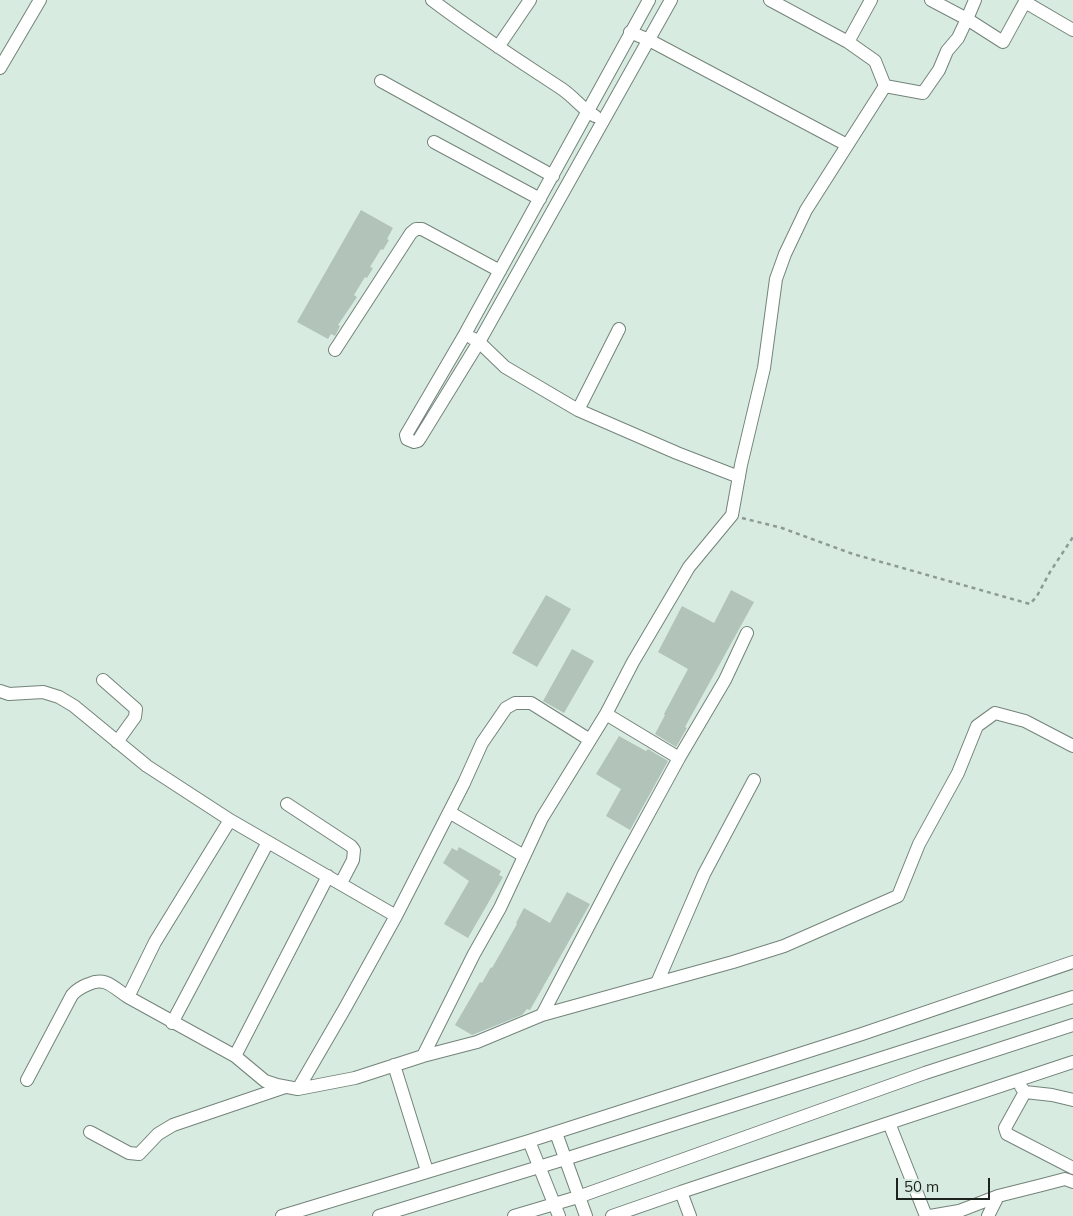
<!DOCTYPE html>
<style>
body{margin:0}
#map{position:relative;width:1073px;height:1216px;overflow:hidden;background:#d8ebe0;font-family:Mulish,sans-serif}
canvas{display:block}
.scale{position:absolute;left:896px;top:1178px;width:94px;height:22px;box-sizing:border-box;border:2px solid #1c221e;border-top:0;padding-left:6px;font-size:15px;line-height:18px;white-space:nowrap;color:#1c221e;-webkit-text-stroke:4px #d8ebe0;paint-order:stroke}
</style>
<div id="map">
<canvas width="1073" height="1216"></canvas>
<div class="scale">50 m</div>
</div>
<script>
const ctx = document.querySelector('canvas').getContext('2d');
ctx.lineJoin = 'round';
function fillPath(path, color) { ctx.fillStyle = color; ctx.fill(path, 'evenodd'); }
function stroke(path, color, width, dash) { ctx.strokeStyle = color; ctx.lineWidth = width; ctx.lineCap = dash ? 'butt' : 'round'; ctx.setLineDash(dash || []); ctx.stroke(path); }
const building = new Path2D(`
 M361 210 393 228 387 239 389 240 383 250 381 249 370 267 373 268 367 278 365 277 354 295 357 297 338 325 340 326 335 336 331 334 328 339 297 322Z
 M731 590 754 602 685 727 687 728 676 747 655 734 665 715 664 714 688 669 658 652 682 606 714 623Z
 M546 595 571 609 537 667 512 653Z
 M572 649 594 661 564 713 543 701Z
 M619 736 646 751 648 749 668 761 630 830 606 816 621 789 596 774Z
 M459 847 501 871 499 875 503 877 468 938 444 924 469 881 443 863 452 848 457 851Z
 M567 892 590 904 530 1010 527 1009 522 1015 472 1035 455 1025 480 982 482 983 491 967 492 968 517 924 516 923 524 908 550 923Z`);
const path = new Path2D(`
 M742 518 782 528 853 554 1030 604 1037 596 1050 572 1073 537`);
const minor = new Path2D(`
 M432 0C474 32 518 60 562 89 574 97 582 109 595 116
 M649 0 465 334 406 435 407 439 414 442 418 441 420 438 479 342 671 0
 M770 0 848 42
 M871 0 848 42 875 61 885 86
 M931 0 967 19 975 0
 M1025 2 1073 30
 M630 32 649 40 847 145
 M498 47 530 0
 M0 68 40 0
 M381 81 553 176
 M434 142 540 199
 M472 338 479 342 505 367 578 410 677 453 739 477
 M335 350 411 233 416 229H422L500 271
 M578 410 619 329
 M103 680 136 709 135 717 117 742
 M0 691 9 694 43 692 59 697 74 706 147 766 230 820 396 916
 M606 714 633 662 689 567 732 515 741 465 764 368 776 279 785 254 806 210 885 86 923 93 939 70 947 51 958 38 967 19 1003 42 1026 0
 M679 758 725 680 747 633
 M287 804 351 846 354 850 353 860 341 883
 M449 812 524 856
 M230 820 155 942 128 997 235 1056 265 1081 277 1085 298 1089
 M657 983 704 874 754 780
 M542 1015 620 866 679 758 606 714 590 740 531 703H515L506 708 482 743 464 783 396 916 345 1008 298 1089 355 1078 423 1056 477 1042 542 1015 733 962 784 946 898 896 919 844 958 773 977 726 995 713 1025 721 1073 746
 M172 1023 268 842
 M235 1056 328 876
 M423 1056 474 954 500 908 542 818 590 740
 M394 1065 427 1171
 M27 1080 72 995C77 989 82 987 89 984 105 976 114 988 128 997
 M1021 1087 1025 1092 1052 1095 1073 1100
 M1025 1092 1005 1128 1007 1134 1073 1168
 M889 1123 926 1216
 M90 1132 129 1153 139 1154 158 1134 173 1125 285 1087
 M556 1133 586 1216
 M529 1141 559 1216
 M282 1216 529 1141 862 1034 1073 962
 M379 1216 565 1159 1073 997
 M514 1216 578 1197 925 1073 1073 1025
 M612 1216 681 1192
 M690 1216 681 1192 1073 1062
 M930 1216 959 1211 998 1196 1042 1185 1065 1179 1073 1182
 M988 1216 998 1196`);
fillPath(building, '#b2c4b9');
stroke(minor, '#73847a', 14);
stroke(path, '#8d9b93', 2.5, [4, 4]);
stroke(minor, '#fff', 12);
</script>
